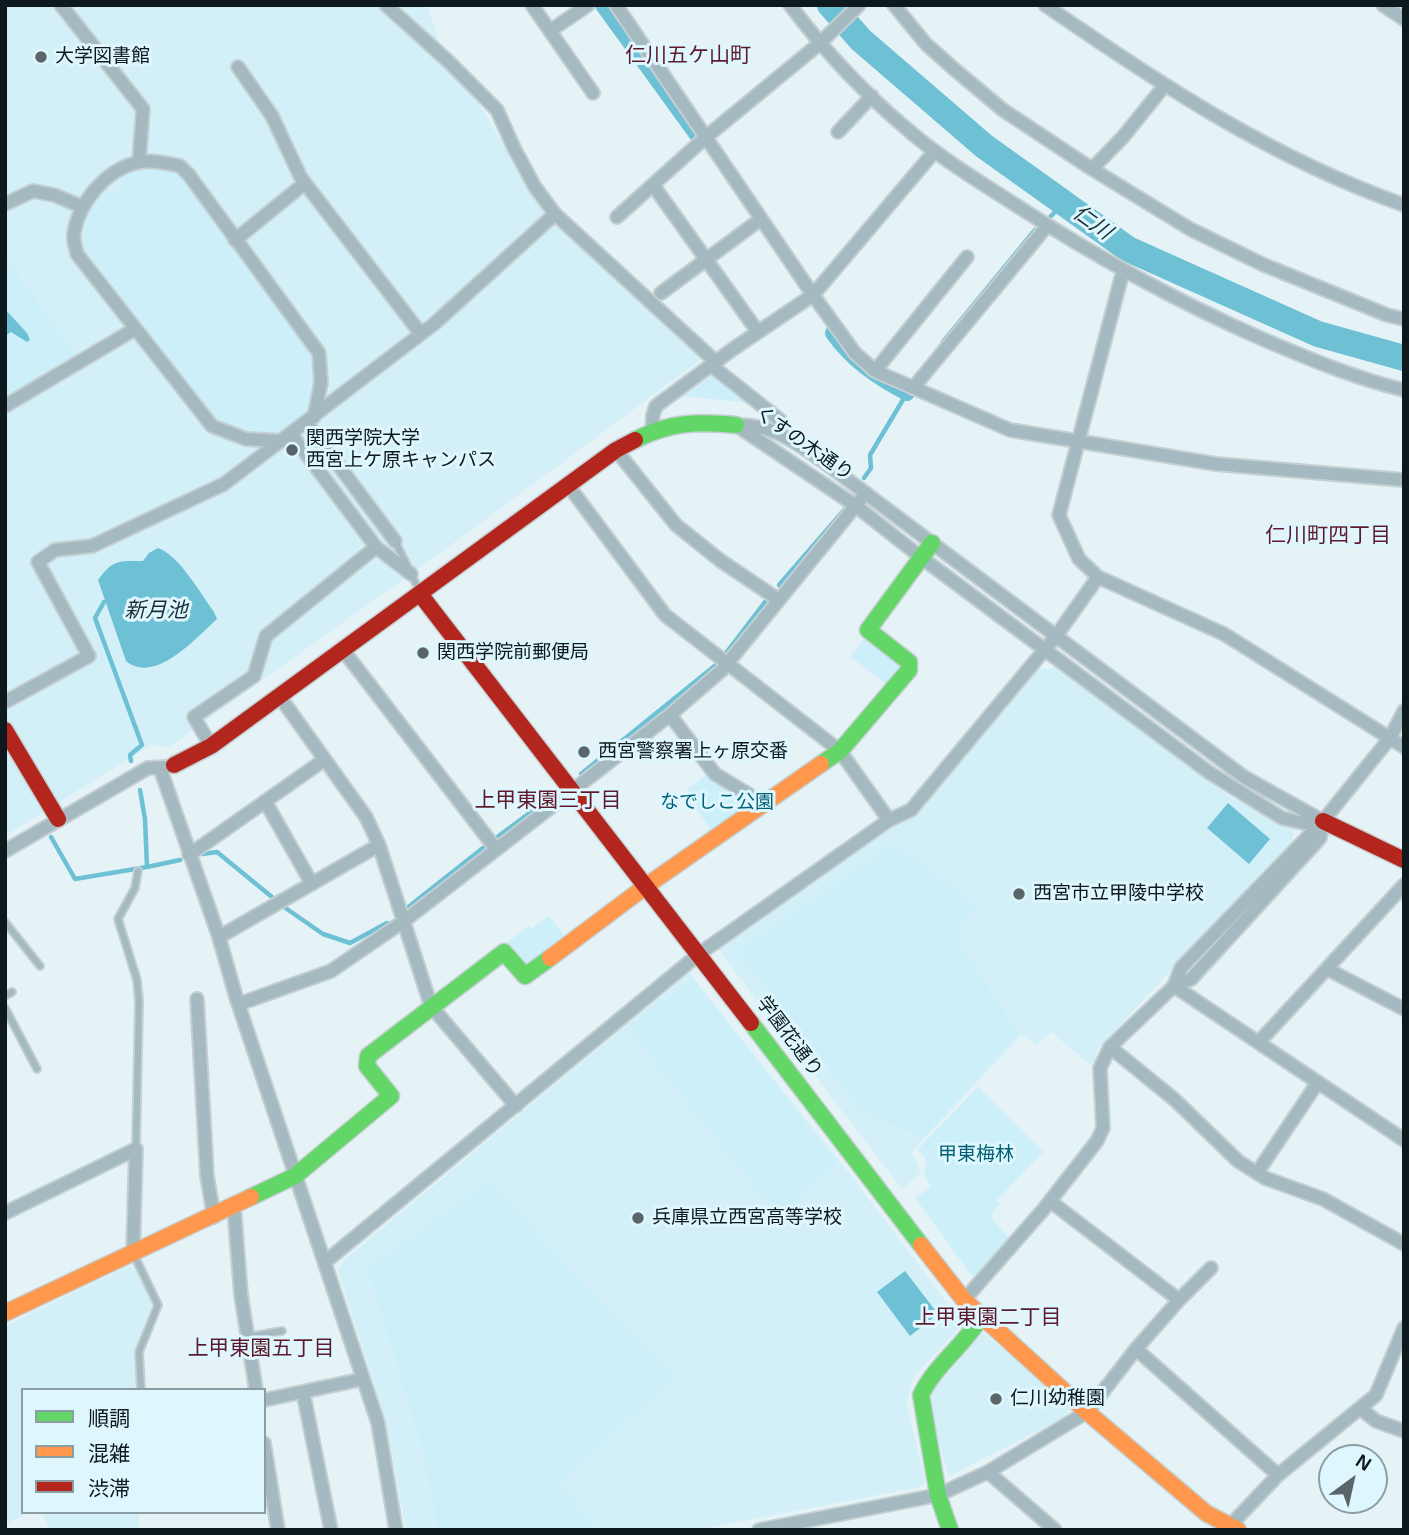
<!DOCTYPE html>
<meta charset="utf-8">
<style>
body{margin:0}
#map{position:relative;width:1409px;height:1535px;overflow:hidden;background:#e5f3f7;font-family:Helvetica,"Noto Sans JP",sans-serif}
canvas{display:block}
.frame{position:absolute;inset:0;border:7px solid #0e191d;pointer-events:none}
.legend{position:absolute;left:21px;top:1388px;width:245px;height:126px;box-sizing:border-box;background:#def7fe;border:2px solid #8b9ea4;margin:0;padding:9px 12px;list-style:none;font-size:21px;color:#0e191d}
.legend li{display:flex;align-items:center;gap:14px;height:35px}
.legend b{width:35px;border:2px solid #8b9ea4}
.north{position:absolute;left:1318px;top:1444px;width:70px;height:70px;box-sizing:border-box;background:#def7fe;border:2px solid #8b9ea4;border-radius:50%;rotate:33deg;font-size:19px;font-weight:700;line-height:28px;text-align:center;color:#0e191d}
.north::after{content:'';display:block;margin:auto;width:24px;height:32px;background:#596569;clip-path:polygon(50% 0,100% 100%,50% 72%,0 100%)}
</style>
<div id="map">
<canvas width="1409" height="1535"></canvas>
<div class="frame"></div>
<ul class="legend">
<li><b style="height:9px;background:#63d668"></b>順調</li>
<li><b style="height:9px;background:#ff974d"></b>混雑</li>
<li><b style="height:9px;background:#b3261e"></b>渋滞</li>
</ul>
<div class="north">N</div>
</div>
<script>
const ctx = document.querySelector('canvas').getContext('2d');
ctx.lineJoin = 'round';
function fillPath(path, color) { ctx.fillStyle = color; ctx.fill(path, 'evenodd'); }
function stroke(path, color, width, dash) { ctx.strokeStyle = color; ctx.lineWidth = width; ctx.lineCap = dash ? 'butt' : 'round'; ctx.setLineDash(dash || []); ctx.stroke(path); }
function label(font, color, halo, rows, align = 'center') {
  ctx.font = font + ' Helvetica,"Noto Sans JP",sans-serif'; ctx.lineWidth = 6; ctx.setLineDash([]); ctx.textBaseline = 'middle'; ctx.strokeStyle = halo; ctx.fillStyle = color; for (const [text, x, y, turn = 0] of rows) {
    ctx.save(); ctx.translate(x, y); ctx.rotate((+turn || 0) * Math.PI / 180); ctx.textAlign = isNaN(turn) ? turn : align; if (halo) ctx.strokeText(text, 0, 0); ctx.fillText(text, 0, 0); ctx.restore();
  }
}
const built = new Path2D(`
 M5 5H427L447 65 472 92 540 206 704 357 454 543 169 747 151 745 5 836Z
 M1060 668 1230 797 1293 829V840L1099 1047 1092 1066 1051 1032 1037 1046 1022 1034 912 1152 921 1173 902 1189 717 948 894 826 915 815 1037 669Z
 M689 973 852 1177 958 1317 959 1328 914 1376 910 1389 907 1406 925 1481 920 1487 695 1530H406L386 1422 338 1271 344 1260Z
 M128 1267 136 1270 152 1304 134 1351 136 1390H23V1512H30L5 1525V1326Z
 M985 1334 1069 1406 1067 1416 949 1476 931 1415 932 1392 980 1336Z
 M42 1512H139V1530H50Z`);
const green = new Path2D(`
 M135 170C153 170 169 167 183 180L307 345C314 366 320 390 306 411 300 421 284 428 275 435 252 434 231 431 213 417L82 244C82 223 92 204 106 188L113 195 124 186 119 178Z
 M5 257 77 357 5 399Z
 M711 376 749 403 684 396Z
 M309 443 316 446 379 528 380 533 378 537H375L307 447Z
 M866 636 900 662V671L889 686 850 657Z
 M708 773 744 796 750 806 713 832 687 796V790Z
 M899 847 977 906 954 935 1018 1033 922 1137 863 1112 737 951 890 848Z
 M549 916 567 939 533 964 524 963 507 943 528 926 531 929Z
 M693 978 836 1164 778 1216 629 1029Z
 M978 1087 1043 1152 997 1200 1000 1204 990 1216 1009 1238 973 1277 915 1198 931 1187 924 1174 927 1162 918 1149Z
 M488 1182 672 1377 559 1485 598 1530H439L422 1447 368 1269Z`);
const water = new Path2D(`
 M5 309 27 333 30 340 27 342 11 332 5 336Z
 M158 548C180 556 200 593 214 612L217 619C196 638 155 685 126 661L98 580C113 559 119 561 143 561L149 553Z
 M1228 803 1270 839 1249 864 1207 828Z
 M905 1271 938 1314 910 1336 877 1292Z`);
const stream = new Path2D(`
 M1050 217 1064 203
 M943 342 1035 230
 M864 478 871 468 870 455 907 393
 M779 585 845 509
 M104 602 95 618 142 745 130 755 131 761
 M726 653 765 602
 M581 774 717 664
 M140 790 145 819 147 867 180 860
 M51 837 75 879 147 867
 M496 838 555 794
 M202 854 217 852 272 897
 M284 907 323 934 350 943 387 923
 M407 908 483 848`);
const canal = new Path2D(`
 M603 5 698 136
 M833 333C853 361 877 377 907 393`);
const river = new Path2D(`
 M830 5 861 40 984 146 1128 249 1318 334 1404 358`);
const lane = new Path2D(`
 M395 541 420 592
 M5 922 40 966
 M5 996 12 992
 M5 1008 37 1069
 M136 1148 139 1001 137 980 118 919 135 888 138 871
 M134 1255 158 1305 139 1352 141 1390
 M248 1337 282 1331`);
const street = new Path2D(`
 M61 5 143 109 139 162
 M386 5 449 62 497 110 514 148 535 187 555 214 717 363
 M532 5 593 93
 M616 5 813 295 855 353 875 371 1010 430 1216 464 1404 480
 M790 5C826 53 868 97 914 135 945 161 980 182 1014 204 1093 255 1174 300 1260 338 1307 358 1354 378 1404 390
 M894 5 926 44 954 69 1003 110 1092 169 1190 229 1264 265 1387 315 1404 319
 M1045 5C1158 83 1273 159 1404 205
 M1383 5 1404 19
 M550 31 588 5
 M238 67 272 116 301 178 421 334
 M838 132 872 96
 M1092 169 1123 137 1165 85
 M653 185 758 332
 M5 204 33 191 54 195 83 207
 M617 217 706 137 819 44 859 5
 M235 240 305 183
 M1123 271 1059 515 1079 559 1098 577 1224 634 1404 747
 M661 293 761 219
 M712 366 780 420V434
 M875 371 967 257
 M913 388 1047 226
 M5 406 135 329
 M307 423 395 541
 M736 425 856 506 922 558 1210 773 1282 818 1304 823 1323 821
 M736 425C774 424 794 442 824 462L1244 777 1323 821
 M652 431 653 415 656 406 733 349 813 295 934 152
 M291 434 376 547 411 574
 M282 441 246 439 212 426 77 254C76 247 72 240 74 233 79 202 106 170 136 163 150 159 166 163 180 166L189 175 319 353 321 383 314 417
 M616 450 676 525 721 561 779 600
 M568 485 665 615 840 751 889 820
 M343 650 496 849
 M280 697 366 817 379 845 431 1006 516 1106
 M5 702 89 656 38 562 55 550 92 546 224 484 434 324 555 214
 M670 715 715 774 748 794 759 807
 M211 746 194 717 254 676 266 636 376 547
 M160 768 219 937 236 997 378 1423 396 1530
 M265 801 312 884
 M5 851 148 768 168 767
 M189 855 324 760
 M219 937 379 845
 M1327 969 1404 1009
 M1174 986 1181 968 1323 821 1390 738 1404 711
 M1174 986 1404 1140
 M197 999 207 1176 214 1217
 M239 1004 331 971 404 921 670 715 722 670 866 493
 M1259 1042 1404 885
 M1110 1047 1175 1100 1238 1161 1265 1178 1323 1199 1404 1244
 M1257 1173 1318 1082
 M1050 1201 1179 1300
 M234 1207 241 1295 256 1390
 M5 1213 136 1149 133 1254
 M325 1262 699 954 889 820 911 810 1056 636 1098 577
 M964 1300 1043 1210 1097 1141 1103 1128 1100 1068 1110 1047 1174 986 1191 979 1320 838 1323 821
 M1136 1349 1278 1475
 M303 1392 331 1530
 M264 1400 363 1379
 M1360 1408 1376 1421 1404 1431
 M264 1443 278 1530
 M988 1472 1055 1530
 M759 1530 938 1495 988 1472 1087 1412 1136 1349 1179 1300 1211 1268
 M1226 1530 1278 1475 1376 1395 1404 1328`);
const fast = new Path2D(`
 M635 440C670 422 698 421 736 425
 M821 764 840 751 909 670V662L868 630 932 543
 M751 1023 921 1245
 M251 1197 295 1176 391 1096 367 1066 368 1056 504 952 525 976 550 958
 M950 1530 938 1495 921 1395C935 1365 964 1346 981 1317`);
const slow = new Path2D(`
 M550 958 646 886 821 764
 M921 1245 964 1300 1087 1412 1206 1513 1238 1530
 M5 1313 251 1197`);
const jam = new Path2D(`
 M420 594 751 1023
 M5 730 58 819
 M174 765 211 746 616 450 635 440
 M1323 821 1404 860`);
const markers = [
 [41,57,7,"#596569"],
 [292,450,7,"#596569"],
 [423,653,7,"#596569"],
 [584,752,7,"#596569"],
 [1019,894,7,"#596569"],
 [638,1218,7,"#596569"],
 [996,1399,7,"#596569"]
];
const poiNames = [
 ["大学図書館",55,57],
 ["関西学院大学",306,439],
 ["西宮上ケ原キャンパス",306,461],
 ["関西学院前郵便局",437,653],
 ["西宮警察署上ヶ原交番",598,752],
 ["西宮市立甲陵中学校",1033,894],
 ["兵庫県立西宮高等学校",652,1218],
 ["仁川幼稚園",1010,1399]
];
const streetNames = [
 ["くすの木通り",804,444,35],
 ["学園花通り",789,1037,53]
];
const parkNames = [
 ["なでしこ公園",717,803],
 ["甲東梅林",976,1155]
];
const neighbourhoodNames = [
 ["仁川五ケ山町",688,56],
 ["仁川町四丁目",1328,536],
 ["上甲東園三丁目",548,801],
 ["上甲東園二丁目",988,1318],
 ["上甲東園五丁目",261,1349]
];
const waterNames = [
 ["仁川",1092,223,36],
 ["新月池",156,611]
];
fillPath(built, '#d3f0f9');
fillPath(green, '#cceff9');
fillPath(water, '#6ec0d5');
stroke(stream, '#6ec0d5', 4.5);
stroke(canal, '#6ec0d5', 16);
stroke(river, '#6ec0d5', 26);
stroke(lane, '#c4cfd2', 10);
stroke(street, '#c4cfd2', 16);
stroke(fast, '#c4cfd2', 19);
stroke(slow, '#c4cfd2', 19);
stroke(jam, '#c4cfd2', 19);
stroke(lane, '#a4b9c0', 6);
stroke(street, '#a4b9c0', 12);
stroke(fast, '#63d668', 16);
stroke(slow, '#ff974d', 16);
stroke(jam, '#b3261e', 16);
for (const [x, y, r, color] of markers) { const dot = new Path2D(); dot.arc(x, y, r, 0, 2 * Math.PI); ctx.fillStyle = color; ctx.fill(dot); stroke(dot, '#def7fe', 2.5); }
label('19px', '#0e191d', '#def7fe', poiNames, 'left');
label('19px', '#0e191d', '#def7fe', streetNames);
label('19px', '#026175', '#def7fe', parkNames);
label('21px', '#5e1a2c', '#def7fe', neighbourhoodNames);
label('italic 21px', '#1b2e34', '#def7fe', waterNames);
</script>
